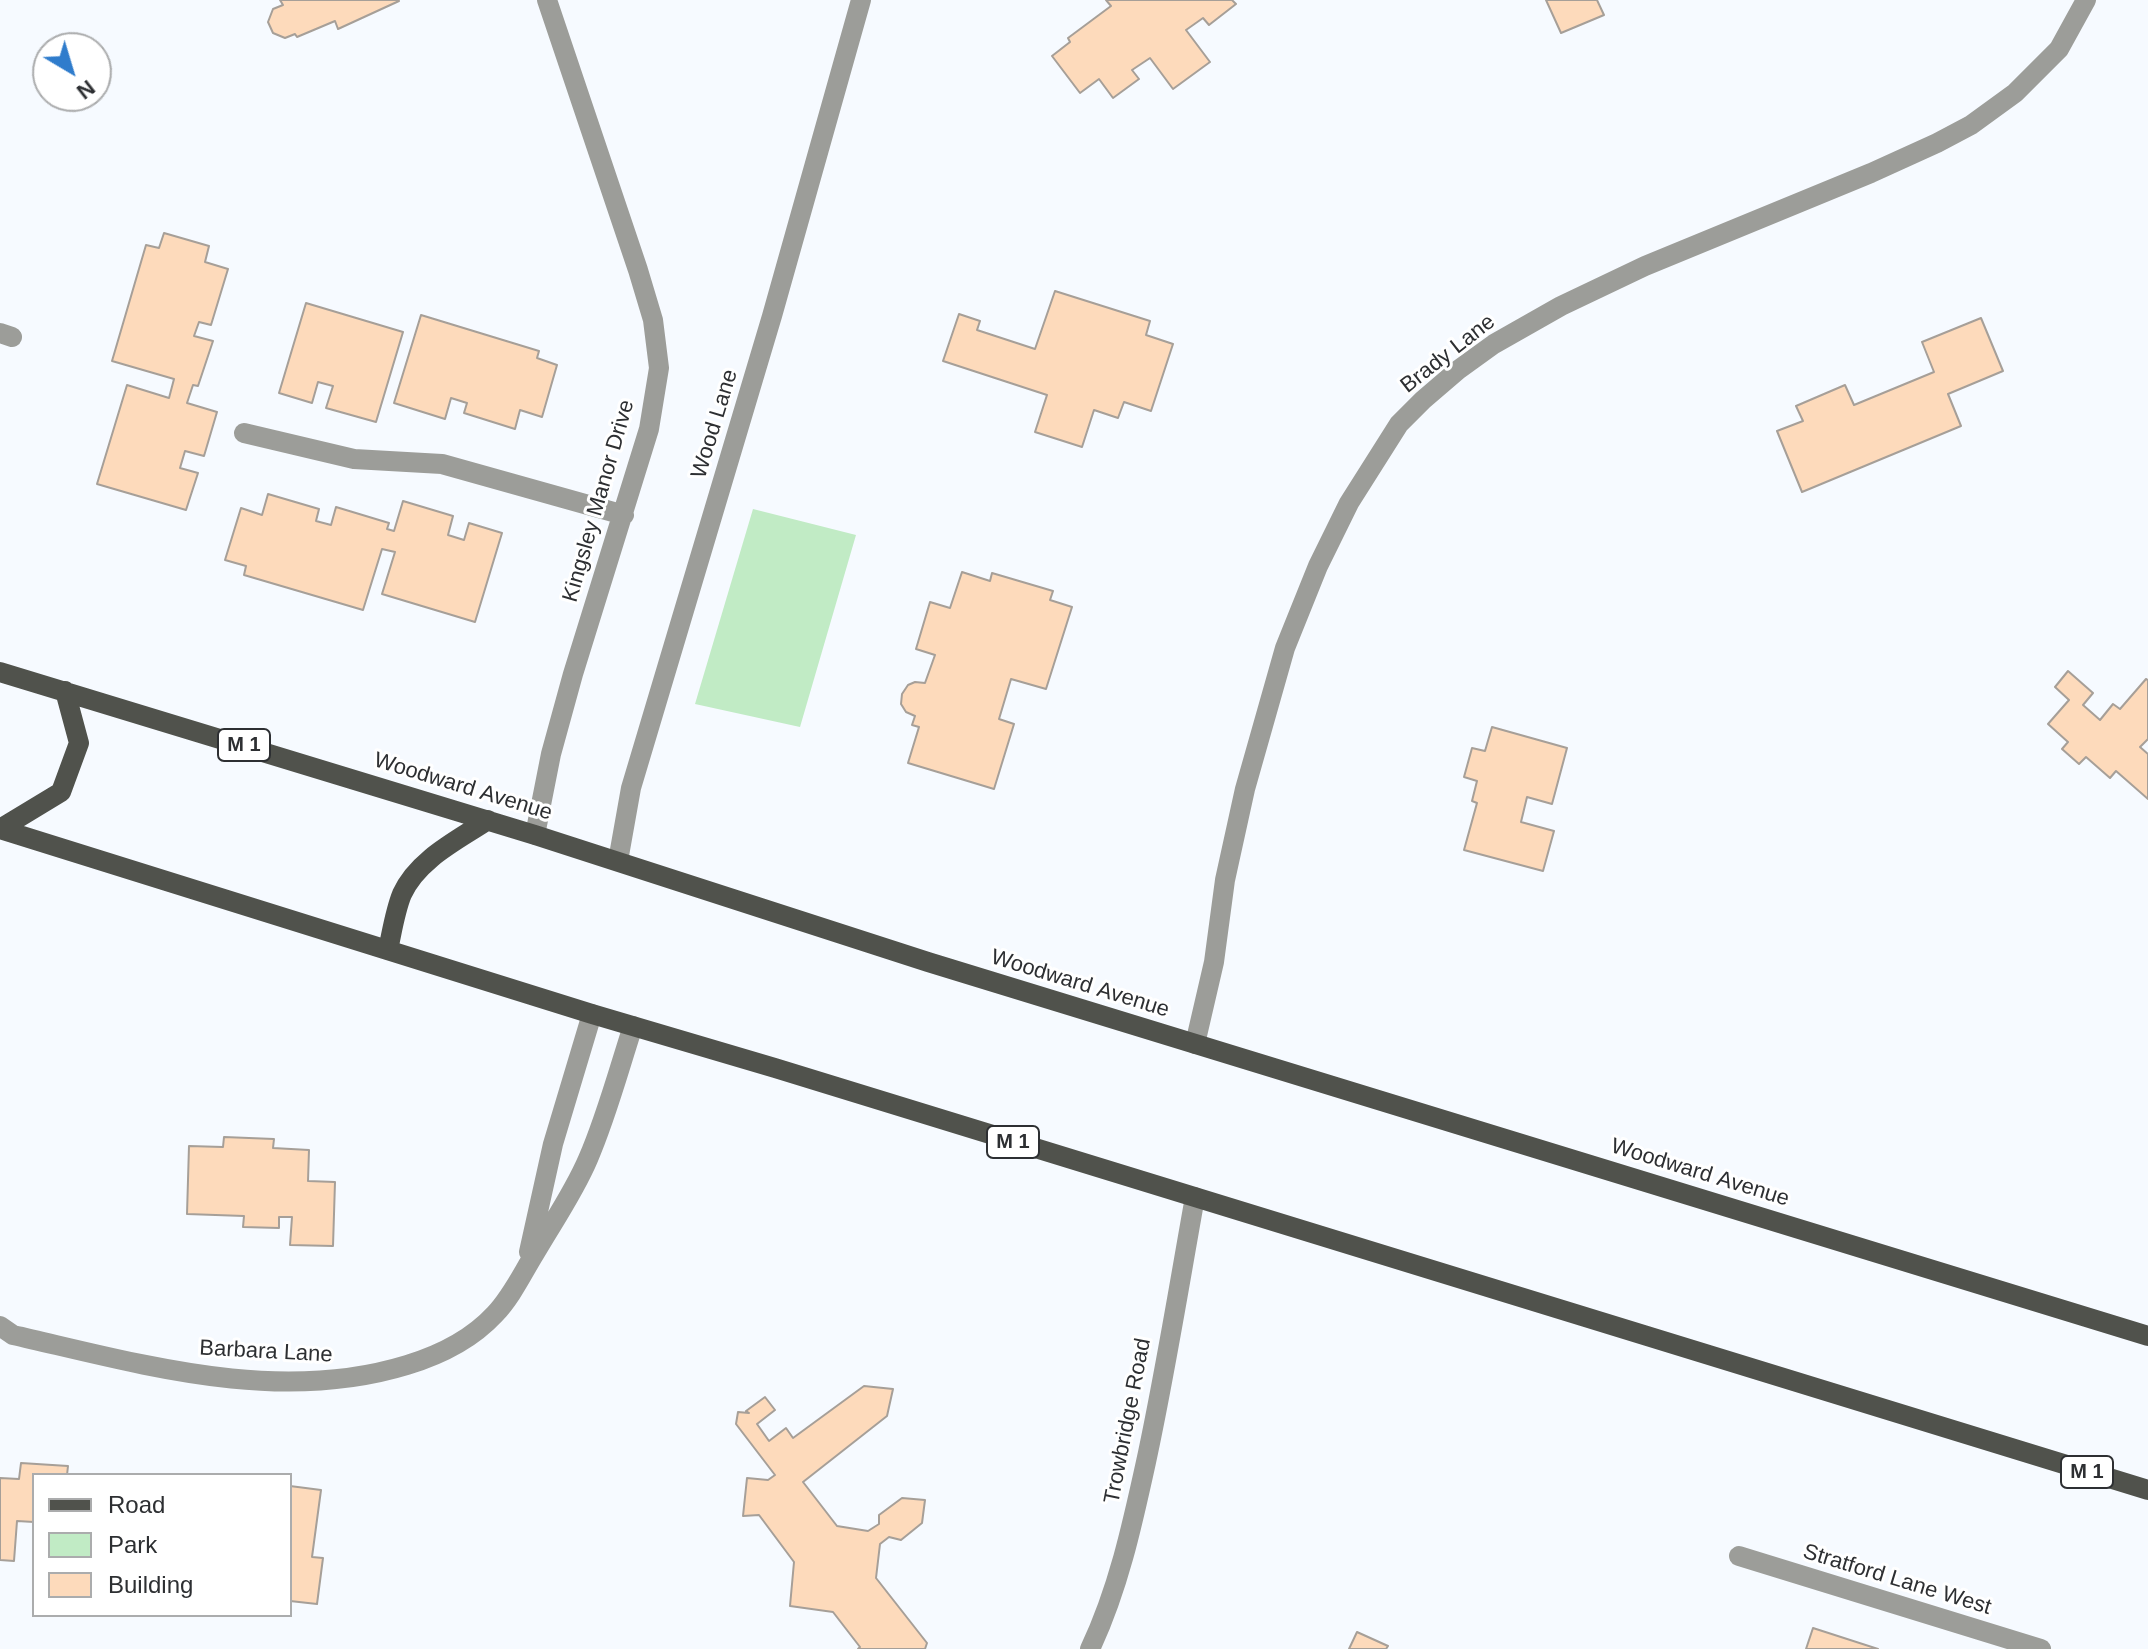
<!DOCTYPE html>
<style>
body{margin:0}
#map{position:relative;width:2148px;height:1649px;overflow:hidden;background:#f6faff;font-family:Helvetica,sans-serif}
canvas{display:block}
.legend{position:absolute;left:32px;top:1473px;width:260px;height:144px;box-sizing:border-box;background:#fff;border:2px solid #abacad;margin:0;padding:10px 14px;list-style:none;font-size:24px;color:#2d2f32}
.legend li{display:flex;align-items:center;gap:16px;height:40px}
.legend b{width:40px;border:2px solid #abacad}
.north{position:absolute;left:32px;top:32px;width:80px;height:80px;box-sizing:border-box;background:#fff;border:2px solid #abacad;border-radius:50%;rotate:142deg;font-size:22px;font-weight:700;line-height:32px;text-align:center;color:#2d2f32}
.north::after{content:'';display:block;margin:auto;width:28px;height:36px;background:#2f7ccc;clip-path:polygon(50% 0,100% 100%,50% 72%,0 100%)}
</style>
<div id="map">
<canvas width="2148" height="1649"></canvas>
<ul class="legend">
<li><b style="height:10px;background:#50524c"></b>Road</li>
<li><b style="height:22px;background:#c1ebc5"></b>Park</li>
<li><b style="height:22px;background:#fddabb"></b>Building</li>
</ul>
<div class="north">N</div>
</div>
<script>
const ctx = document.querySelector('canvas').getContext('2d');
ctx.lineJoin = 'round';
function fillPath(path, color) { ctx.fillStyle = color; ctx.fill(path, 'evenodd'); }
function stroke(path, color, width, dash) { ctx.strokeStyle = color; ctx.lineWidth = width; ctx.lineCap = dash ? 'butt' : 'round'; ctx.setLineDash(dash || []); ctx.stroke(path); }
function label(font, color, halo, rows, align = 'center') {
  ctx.font = font + ' Helvetica,sans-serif'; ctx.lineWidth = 6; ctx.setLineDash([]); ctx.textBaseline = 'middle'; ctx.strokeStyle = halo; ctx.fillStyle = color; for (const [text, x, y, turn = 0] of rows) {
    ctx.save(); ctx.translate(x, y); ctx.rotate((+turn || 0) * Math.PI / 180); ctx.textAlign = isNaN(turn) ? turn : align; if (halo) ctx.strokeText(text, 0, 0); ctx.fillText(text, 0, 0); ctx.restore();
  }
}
const green = new Path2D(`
 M753 509 856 535 800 727 695 704Z`);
const building = new Path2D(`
 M280 0H398L399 1 338 29 335 21 297 37 295 34 285 38 273 33 268 22 273 9 283 5Z
 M1106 0H1232L1236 4 1209 25 1203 18 1186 30 1210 62 1173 89 1150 58 1132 70 1139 79 1113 98 1099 79 1080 93 1052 56 1070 42 1068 38 1111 6Z
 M1546 0H1597L1604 15 1561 33Z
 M164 233 209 246 205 262 228 269 211 325 199 322 194 336 213 341 198 386 193 385 187 403 217 412 204 456 185 451 180 468 198 473 186 510 97 484 127 385 169 398 174 379 112 361 146 245 159 248Z
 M1055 291 1150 321 1146 335 1173 344 1151 411 1124 402 1118 418 1094 410 1082 447 1035 432 1047 395 943 361 959 314 980 321 977 330 1035 349Z
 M306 303 403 332 376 422 326 408 333 386 318 382 312 403 279 393Z
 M421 315 539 351 537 358 557 365 542 417 520 410 515 429 464 413 467 403 451 398 445 419 394 403Z
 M1981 318 2003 371 1948 394 1961 426 1802 492 1777 431 1803 421 1796 406 1845 385 1854 405 1934 372 1922 342Z
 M268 494 319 509 316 521 331 525 336 507 389 523 387 529 394 531 403 501 453 516 448 535 464 540 469 523 502 533 475 622 382 594 395 552 382 549 363 610 244 575 246 566 225 560 241 508 262 515Z
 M962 572 990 581 992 573 1053 591 1050 600 1072 607 1046 689 1011 679 999 719 1014 724 994 789 908 763 919 727 912 725 915 716 906 712 901 704 902 694 908 685 915 682 925 683 935 655 916 649 930 602 950 608Z
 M2068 671 2093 693 2083 705 2100 720 2113 704 2120 709 2146 679 2148 680V739L2140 747 2148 754V799L2116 771 2110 778 2086 757 2079 764 2062 749 2068 742 2048 724 2069 700 2055 687Z
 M1492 727 1567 748 1552 804 1527 797 1521 822 1554 831 1543 871 1464 850 1477 803 1472 801 1477 781 1464 777 1472 748 1485 751Z
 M224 1137 274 1139 273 1148 309 1150 308 1181 335 1182 333 1246 290 1245 292 1217H279V1228L243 1227 244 1216 187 1214 189 1146 223 1147Z
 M864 1386 893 1389 887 1416 803 1482 837 1526 868 1531 879 1524V1515L902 1498 925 1500 922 1523 901 1540 889 1537 880 1544 876 1578 927 1643 925 1649H858L860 1647 833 1612 790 1606 794 1562 759 1515 743 1516 747 1478 768 1480 775 1475 736 1424 738 1412 749 1413 746 1411 765 1397 775 1410 757 1424 769 1441 786 1428 793 1438Z
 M21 1463 68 1466 67 1475H34V1522L17 1521 14 1561 0 1560V1478L19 1479Z
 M290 1486 321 1490 312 1557 323 1558 317 1604 290 1601Z
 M1813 1628 1878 1649H1806Z
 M1357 1632 1388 1646 1386 1649H1349Z`);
const minor = new Path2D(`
 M0 333 12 337
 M244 433 354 459 442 464 624 515
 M535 835 551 754 573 674 649 429 659 368 653 320 638 270 547 0
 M618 861 631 788 772 316 861 0
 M1195 1044 1214 962 1225 880 1245 789 1285 648 1318 566 1349 503 1399 424 1423 400 1458 370 1494 344 1561 306 1645 266 1871 173 1937 143 1971 125 2015 93 2059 49 2086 0
 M529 1252 553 1144 592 1014
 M0 1326 13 1335C141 1364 277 1405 407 1365 440 1355 471 1340 495 1314 512 1296 522 1274 535 1253 553 1222 574 1192 588 1159 606 1118 619 1069 633 1026
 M1739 1556 2041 1649
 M1090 1649C1118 1590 1132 1526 1146 1462 1165 1374 1179 1286 1195 1197`);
const primary = new Path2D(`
 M0 672 535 835 928 962 2148 1336
 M0 829 592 1014 775 1068 2148 1490
 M0 829 61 792 79 743 65 691
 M388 950C392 932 395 911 402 894 418 859 458 840 488 820`);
const shields = [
 [244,745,52],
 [1013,1142,52],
 [2087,1472,52]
];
const shieldNames = [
 ["M 1",244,745],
 ["M 1",1013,1142],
 ["M 1",2087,1472]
];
const streetNames = [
 ["Brady Lane",1448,354,-38],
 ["Wood Lane",715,424,-73],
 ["Kingsley Manor Drive",599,501,-74],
 ["Woodward Avenue",463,787,17],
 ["Woodward Avenue",1080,984,17],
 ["Woodward Avenue",1700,1173,17],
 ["Barbara Lane",266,1352,3],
 ["Trowbridge Road",1128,1421,-79],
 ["Stratford Lane West",1897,1580,17]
];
fillPath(green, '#c1ebc5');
fillPath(building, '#fddabb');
stroke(building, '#a69f98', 2);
stroke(minor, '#9c9d99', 20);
stroke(primary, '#50524c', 20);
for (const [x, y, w] of shields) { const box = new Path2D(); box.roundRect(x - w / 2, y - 16, w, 32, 6); ctx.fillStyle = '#fff'; ctx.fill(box); stroke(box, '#2d2f32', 2); }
label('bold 20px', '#2d2f32', null, shieldNames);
label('22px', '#2d2f32', '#fff', streetNames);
</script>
